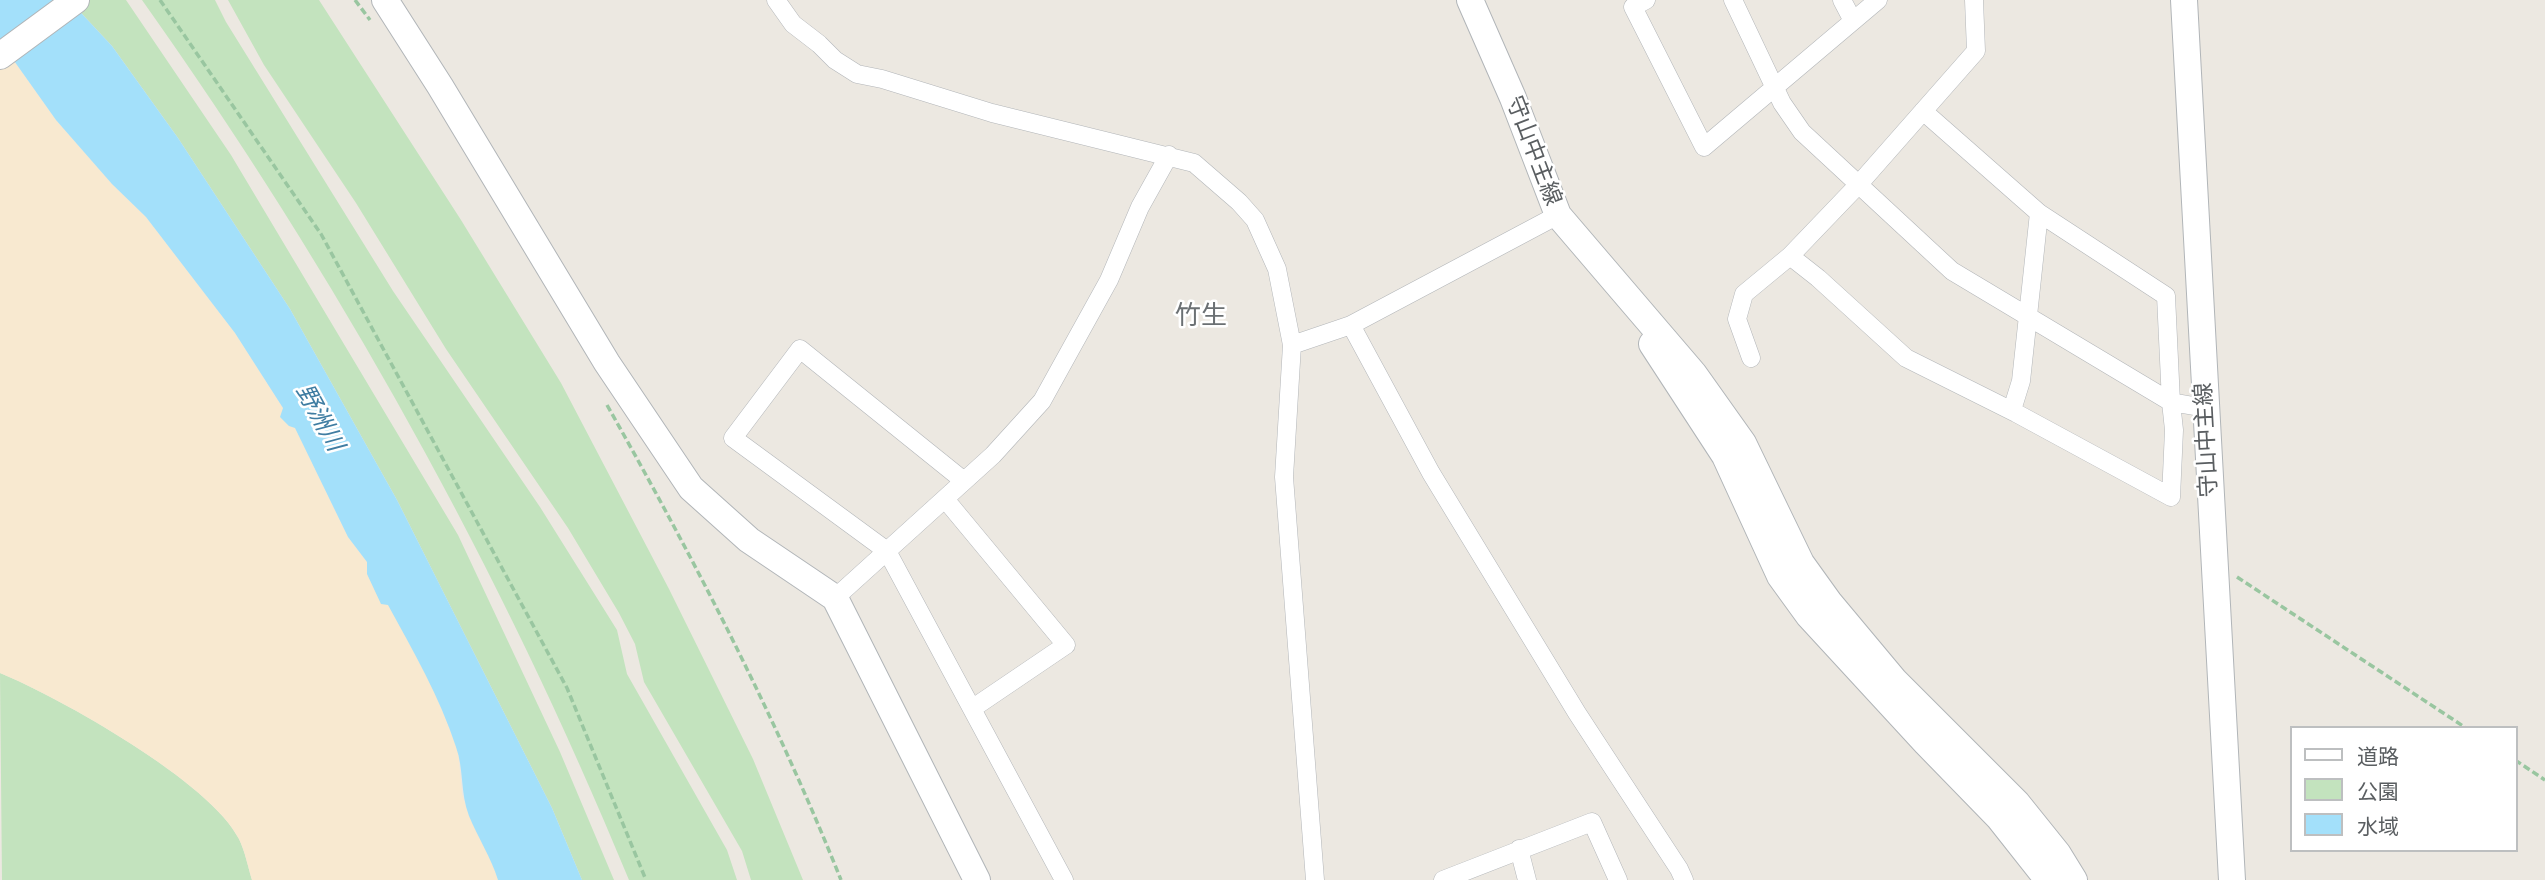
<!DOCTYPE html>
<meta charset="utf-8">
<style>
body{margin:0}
#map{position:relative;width:2545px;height:880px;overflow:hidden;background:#ece8e1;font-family:Arial,"Noto Sans JP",sans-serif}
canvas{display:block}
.legend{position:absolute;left:2290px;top:726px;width:228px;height:126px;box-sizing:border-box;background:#fff;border:2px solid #bdbfc0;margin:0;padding:9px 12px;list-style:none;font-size:21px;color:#5a5e61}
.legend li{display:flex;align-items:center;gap:14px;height:35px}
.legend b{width:35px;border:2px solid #bdbfc0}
</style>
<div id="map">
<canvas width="2545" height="880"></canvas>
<ul class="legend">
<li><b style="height:9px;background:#fff"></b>道路</li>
<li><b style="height:19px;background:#c3e3be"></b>公園</li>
<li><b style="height:19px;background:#a3e0fa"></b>水域</li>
</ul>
</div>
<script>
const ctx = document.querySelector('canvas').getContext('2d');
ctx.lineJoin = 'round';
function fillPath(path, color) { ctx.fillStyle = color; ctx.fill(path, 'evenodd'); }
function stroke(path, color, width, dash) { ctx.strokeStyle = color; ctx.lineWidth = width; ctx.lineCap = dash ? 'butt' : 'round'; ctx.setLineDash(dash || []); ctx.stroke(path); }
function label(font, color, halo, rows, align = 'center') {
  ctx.font = font + ' Arial,"Noto Sans JP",sans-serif'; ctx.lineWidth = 5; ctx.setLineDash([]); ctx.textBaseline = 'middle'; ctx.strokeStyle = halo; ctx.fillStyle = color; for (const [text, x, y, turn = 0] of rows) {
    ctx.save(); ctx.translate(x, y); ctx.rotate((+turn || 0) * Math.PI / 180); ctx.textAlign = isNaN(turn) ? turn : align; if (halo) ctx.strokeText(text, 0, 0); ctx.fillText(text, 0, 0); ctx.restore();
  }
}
const green = new Path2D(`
 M69 0H126L231 155 458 535 560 752 614 880H582L552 808 397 500 290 309 178 138 112 46Z
 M142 0H215L226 22 393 291 540 507 617 630 627 674 727 850 737 880H629C502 570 336 273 142 0Z
 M228 0H319L461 220 561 383 669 589 753 759 803 880H751L742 851 644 682 635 644 619 613 568 528 446 349 356 203 264 65Z
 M0 673C59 697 212 783 239 839 245 851 248 867 252 880H2Z`);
const sand = new Path2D(`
 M0 41 56 120 112 184 146 217 235 333 295 427 348 537 367 562 433 688 458 750 462 794 470 818 491 859 498 880H252C248 867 245 851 239 839 212 783 59 697 0 673Z`);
const water = new Path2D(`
 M0 0H69L112 46 178 138 290 309 397 500 552 808 582 880H498C491 857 478 838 469 816 460 792 464 769 456 747 440 697 413 651 388 605L381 604 367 574V562L348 537 295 428 289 426 280 417 283 408 235 333 146 217 112 184 56 120 0 41Z`);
const path = new Path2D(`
 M160 0 321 234 567 688 646 880
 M355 0 370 20
 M607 405C694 559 775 715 841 880
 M2237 577 2466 728
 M2515 760 2545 780`);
const street = new Path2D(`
 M776 0 793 24 819 44 835 60 857 74 882 79 992 113 1194 163 1239 202 1255 220 1277 269 1292 345 1284 477 1315 880
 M1646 0 1633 7 1704 147 1878 0
 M1733 0 1782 103 1802 132 1952 271 2171 402 2205 408
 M1842 0 1853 21
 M1790 256 1818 278 1906 358 2016 413 2171 497 2174 430 2171 402 2166 296 2039 213 1923 111
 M1351 325 1431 473 1577 713 1679 869 1684 880
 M1292 345 1351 325 1558 215
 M1751 358 1737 319 1744 294 1790 256 1859 184 1976 51 1974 0
 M2012 410 2021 381 2039 213
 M964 481 800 349 733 438 887 551 1064 880
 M945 499 1066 645 973 708
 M835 598 993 455 1042 401 1109 280 1140 207 1169 155
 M1519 849 1527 880
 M1443 880 1592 822 1618 880`);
const secondary = new Path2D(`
 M385 0 440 86 607 363 691 488 749 540 835 598 977 880
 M1470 0 1513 98 1558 215 1694 374 1743 443 1801 563 1829 602 1895 681 2017 803 2058 854 2074 880
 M2184 0 2232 880
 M0 56 76 0
 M1652 344 1725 456 1780 576 1809 616 1926 743 1999 818 2048 880`);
const streetNames = [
 ["守山中主線",1533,151,69],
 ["守山中主線",2207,440,-93]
];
const waterNames = [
 ["野洲川",319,418,61]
];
const quarterNames = [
 ["竹生",1201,317]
];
fillPath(green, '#c3e3be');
fillPath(sand, '#f8e9d0');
fillPath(water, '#a3e0fa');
stroke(street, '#b2b5b8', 19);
stroke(secondary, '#b1b5b8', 28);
stroke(path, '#99c6a0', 3.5, [7, 3.5]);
stroke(street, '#fff', 18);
stroke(secondary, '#fff', 26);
label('23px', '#5a5e61', '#fff', streetNames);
label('italic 24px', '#3f7da2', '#fff', waterNames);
label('26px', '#6b7073', '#fff', quarterNames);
</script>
